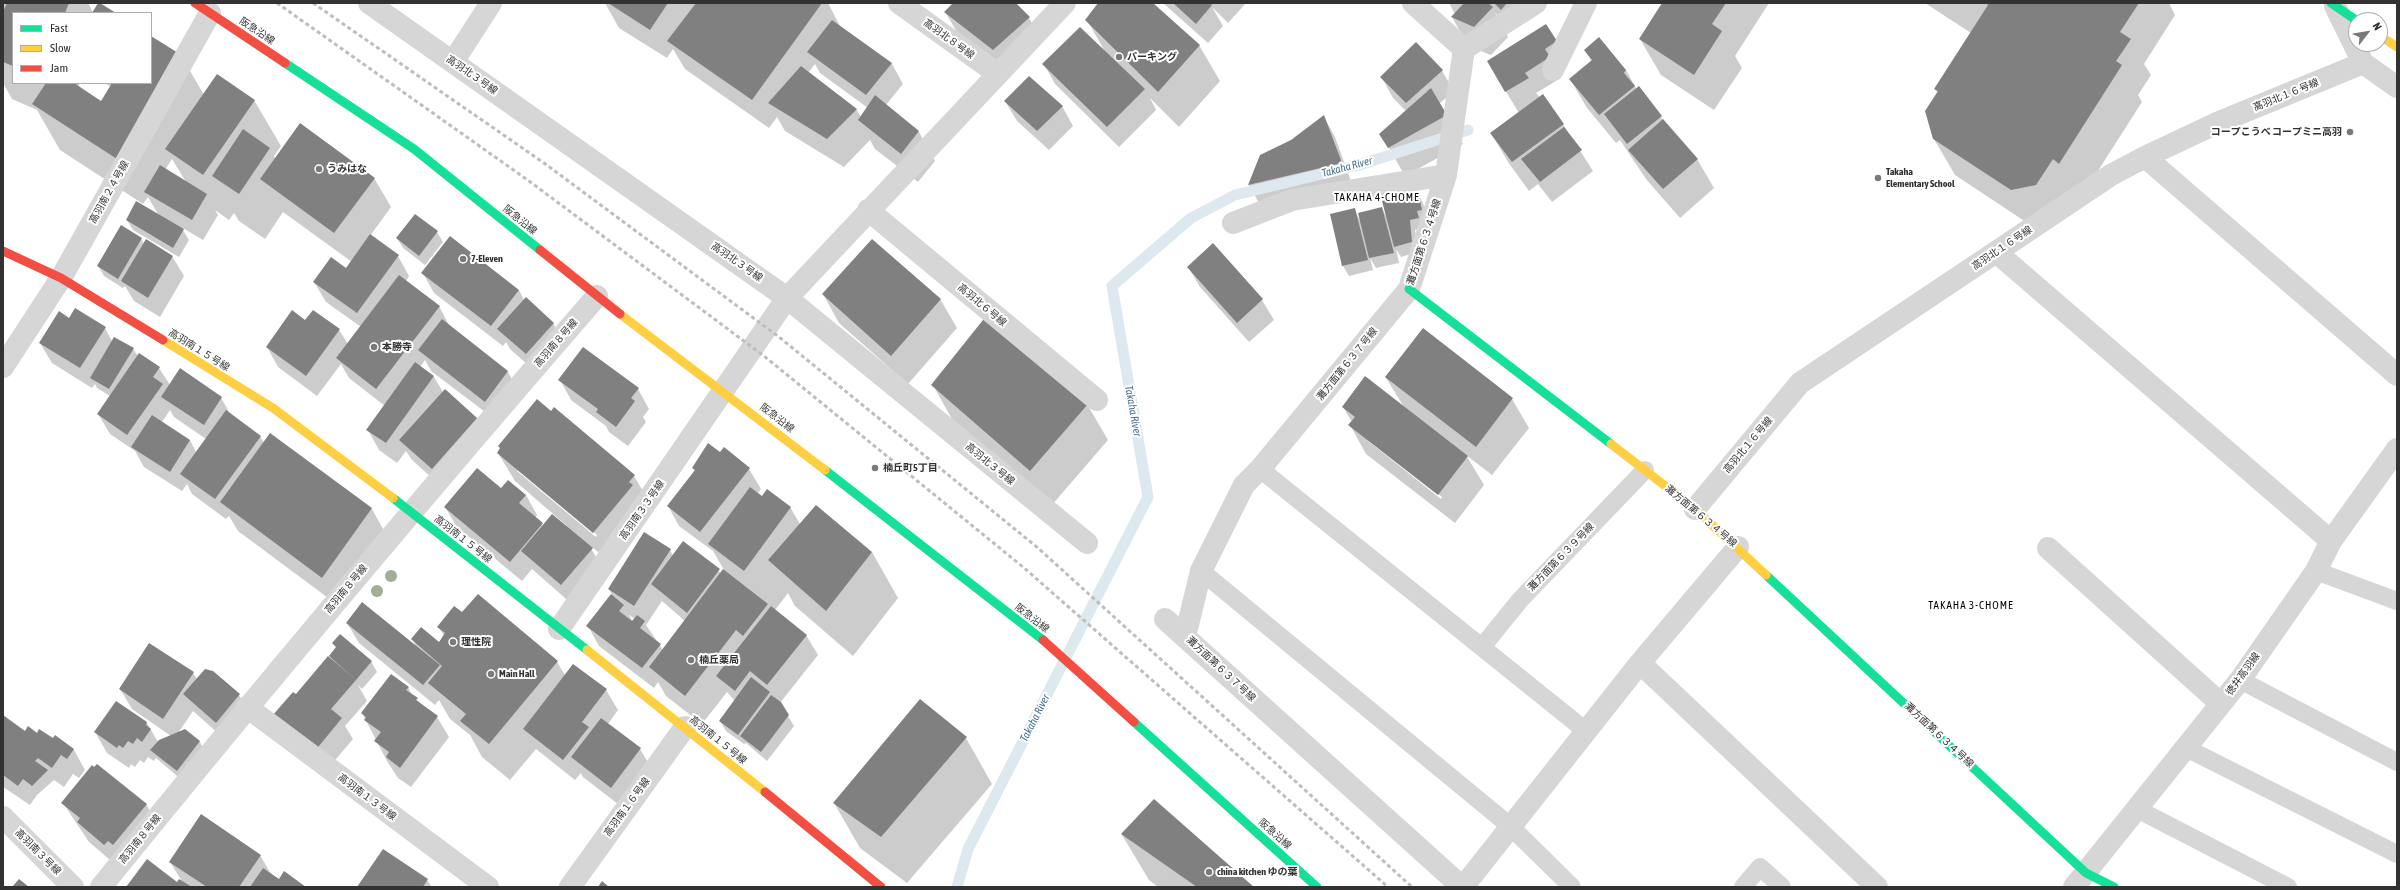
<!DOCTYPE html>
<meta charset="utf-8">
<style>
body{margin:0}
#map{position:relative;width:2400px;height:890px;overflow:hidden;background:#fff;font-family:"Asap Condensed",sans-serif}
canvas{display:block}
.frame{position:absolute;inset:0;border:4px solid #323232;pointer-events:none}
.legend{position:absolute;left:12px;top:12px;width:140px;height:72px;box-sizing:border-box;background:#fff;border:1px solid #adadad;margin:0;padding:5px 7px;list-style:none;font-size:12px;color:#323232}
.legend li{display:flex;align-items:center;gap:8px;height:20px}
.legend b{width:20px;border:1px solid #adadad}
.north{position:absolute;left:2348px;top:12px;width:40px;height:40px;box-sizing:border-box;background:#fff;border:1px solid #adadad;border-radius:50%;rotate:59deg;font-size:11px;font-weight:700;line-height:16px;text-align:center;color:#323232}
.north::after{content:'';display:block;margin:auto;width:14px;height:18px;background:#7a7a7a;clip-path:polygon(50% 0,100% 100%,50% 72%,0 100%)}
</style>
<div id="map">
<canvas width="2400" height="890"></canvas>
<div class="frame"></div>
<ul class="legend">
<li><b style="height:5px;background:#16e098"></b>Fast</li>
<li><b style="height:5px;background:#ffcf43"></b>Slow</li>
<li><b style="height:5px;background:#f24e42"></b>Jam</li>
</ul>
<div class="north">N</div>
</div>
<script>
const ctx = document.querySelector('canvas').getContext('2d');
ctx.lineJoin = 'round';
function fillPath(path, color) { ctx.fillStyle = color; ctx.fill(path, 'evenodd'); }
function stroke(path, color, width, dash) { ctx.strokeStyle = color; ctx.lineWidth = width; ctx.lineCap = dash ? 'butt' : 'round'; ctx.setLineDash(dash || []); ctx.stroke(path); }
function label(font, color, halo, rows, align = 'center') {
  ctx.font = font + ' "Asap Condensed","Noto Sans JP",sans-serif'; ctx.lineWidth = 4; ctx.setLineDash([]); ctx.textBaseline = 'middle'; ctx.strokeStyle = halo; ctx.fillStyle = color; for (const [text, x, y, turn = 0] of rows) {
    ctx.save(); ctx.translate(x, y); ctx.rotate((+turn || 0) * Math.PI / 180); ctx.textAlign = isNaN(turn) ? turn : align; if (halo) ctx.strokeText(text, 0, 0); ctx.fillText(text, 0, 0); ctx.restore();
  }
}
const shadow = new Path2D(`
 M3 3H88L93 12 114 13H13V83H80L78 87 101 102 111 87 105 83H151V37L182 57 204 95 254 100 281 146 274 156 275 159 374 178 391 207 370 236 398 256 409 276 406 281 439 306 450 327 508 372 519 392 497 421 431 371 425 360 420 367 434 377 443 392 477 418 488 438 443 488 412 460 406 451 397 463 379 450 368 430 385 406 349 378 341 364 317 396 278 367 267 347 305 321 339 330 348 344 361 327 326 302 314 282 346 269 352 262 283 212 265 239 239 221 234 213 229 220 215 210 218 215 203 240 181 227 189 240 179 257 133 230 127 220 159 216 148 197 143 204 60 150 37 110 12 99 3 83ZM172 159 186 182 165 170Z
 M605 3H828L841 28 892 64 903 84 886 105 919 132 935 161 918 182 875 149 870 140 844 167 785 131 777 117 769 128 685 69 673 49 667 58 619 28ZM815 64 820 73 868 108 861 117 856 109 808 73Z
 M954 3H1015L1029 18 1041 38 1005 69 957 32 945 12Z
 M1099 3H1152L1199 45 1220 81 1179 127 1150 98 1156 110 1119 147 1055 84 1044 64 1104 50 1087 20Z
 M1163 3H1246L1228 23 1212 7 1223 26 1208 43Z
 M1449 3H1528L1513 29 1495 13 1508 37 1491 55 1468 46 1452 17 1455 14Z
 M1663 3H1769L1735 56 1742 68 1714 110 1661 75 1640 39Z
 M1925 3H2169L2175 15 2144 64 2151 75 2138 95 2142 102 2080 199 2032 226 1955 175 1934 139 1938 94 1935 89 1971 33Z
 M1556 42V70L1561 78 1536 93 1563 124 1593 171 1552 202 1538 184 1529 191 1508 162 1491 133 1519 113 1488 62Z
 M1416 43 1442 71 1454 91 1439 104 1463 144 1405 176 1381 134 1406 111 1393 98 1382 78Z
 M1585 50 1626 70 1637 90 1639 88 1666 124 1697 159 1714 188 1680 218 1646 179 1620 140 1616 143 1587 108 1570 79 1592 62Z
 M1005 101 1062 106 1073 126 1049 150 1017 121Z
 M1324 117 1335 137 1352 184 1260 205 1249 185 1261 156 1291 141Z
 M1417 192 1423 203 1427 220 1424 228 1415 230 1418 252 1401 257 1396 249 1399 263 1376 268 1370 258 1373 270 1349 276 1343 266 1331 215 1354 210 1360 220 1382 208 1386 216Z
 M437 232 443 242 425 265 403 248 397 238Z
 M141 239 144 244 172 256 184 276 160 317 134 301 125 286 123 288 104 276 98 266Z
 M1188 267 1262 300 1274 320 1249 342 1200 287Z
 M423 273 519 290 524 300 553 323 565 344 538 374 510 349 506 342 503 346 434 293Z
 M823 294 940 299 957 328 908 384 839 323Z
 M70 319 105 328 112 341 133 349 138 356 159 368 170 385 221 398 231 415 260 436 264 443 270 434 372 509 388 538 339 606 238 531 229 516 226 519 192 494 187 484 182 491 144 467 135 451 110 434 98 414 110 396 97 388 95 384 92 388 52 363 40 343ZM170 410 174 417 206 439 196 452 190 440 162 422Z
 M1386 378 1512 399 1529 428 1492 475 1466 455 1484 485 1455 523 1366 454 1350 425 1352 422 1343 407H1404ZM1367 438 1442 497 1441 499 1368 441Z
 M560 380 638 389 649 409 643 417 646 422 628 446 609 432 606 426 571 400Z
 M933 385 1087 404 1108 440 1051 506 953 421Z
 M555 408 634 476 651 505 610 561 589 545 603 569 573 605 532 569 522 581 457 527 445 507 502 489 526 495 537 515 535 518 543 526 566 527 567 526 515 481 498 453ZM519 469 597 535 596 537 517 471Z
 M720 453 749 469 761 489 757 494 762 498 790 507 800 524 872 552 898 598 853 656 795 606 788 593 775 610 806 635 818 655 780 703 794 726 767 761 746 743 744 744 726 731 720 721 735 701 727 692 702 724 666 696 658 682 654 688 599 646 588 626 612 595 609 589 670 550 673 556 683 543 721 573 724 570 713 551 679 526 668 506 695 471 693 468ZM662 601 685 621 663 650 646 625ZM629 615 635 619 633 622Z
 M478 595 557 662 565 675 573 665 606 690 618 710 608 724 640 749 652 769 623 808 583 777 581 773 575 780 536 749 510 780 482 757 470 735 450 719 439 700 435 705 359 643 347 623 416 646 412 639 439 643 444 636 439 627 462 614Z
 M334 643 371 661 377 672 362 689 358 685 367 701 345 726 353 739 326 771 296 695 334 662 330 656 337 649Z
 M149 644 193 673 197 679 239 695 251 715 228 742 193 711 178 733 185 730 200 742 205 752 183 781 156 758 154 761 148 757 144 763 140 760 135 767 131 764 129 768 107 753 95 732 147 723 158 742 171 736 132 709 120 689Z
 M408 687 413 697 437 717 449 737 411 787 398 778 387 761 362 713Z
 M3 718 25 732 53 740 55 737 74 750 85 770 79 778 73 774 64 787 54 780 37 795 30 805 3 787Z
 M966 738 992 784 907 883 860 848 834 803Z
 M63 803 146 804 158 824 116 865 89 842Z
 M1122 835 1253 887H1158L1149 880Z
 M260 855 272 876 279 881 305 887H127L183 883 170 862Z
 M427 880 432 887H359Z`);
const stream = new Path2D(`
 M957 887 968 849 1148 497 1112 286 1191 218 1235 195 1359 165 1468 130`);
const building = new Path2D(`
 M7 3H69L65 13H13V66L3 62V12Z
 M98 3H100L116 13H92Z
 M608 3H668L650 30Z
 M696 3H822L752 100 667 41Z
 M953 3H1016L1030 17 993 50 944 12Z
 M1098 3H1153L1200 45 1158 92 1085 20Z
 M1173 3H1210L1212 5 1196 24Z
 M1464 3H1488L1493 7 1474 27 1451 17Z
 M1494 3H1507L1501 10Z
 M1662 3H1726L1712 24 1722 31 1694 75 1639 39Z
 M1986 3H2139L2120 32 2131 39 2116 61 2122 65 2059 164 2053 159 2036 185 2011 190 1933 139 1925 111 1938 91 1934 89 1988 5Z
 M832 20 892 63 866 95 807 52Z
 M1546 24 1557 41 1545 49 1550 57 1525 73 1529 78 1505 92 1487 61Z
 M1080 27 1145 89 1107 127 1042 64Z
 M151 36 183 56 117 159 32 104 46 83H74L101 101 112 83H151Z
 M1599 37 1626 70 1624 73 1635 86 1599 115 1569 79 1592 60 1584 50Z
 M1416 42 1443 70 1406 103 1380 77Z
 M801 66 857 109 827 139 768 103Z
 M217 74 255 100 203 175 165 149Z
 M1029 76 1063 106 1037 131 1004 101Z
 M1639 86 1662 116 1627 144 1604 114Z
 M1431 88 1447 115 1388 148 1379 134Z
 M1543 94 1564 124 1512 162 1490 133Z
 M875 95 919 131 901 154 858 120Z
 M1324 115 1342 163 1248 185 1260 155 1291 140Z
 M1663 119 1698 159 1663 189 1628 150Z
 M300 123 375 178 334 233 260 179Z
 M1564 127 1582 150 1540 182 1521 159Z
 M243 129 270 148 239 194 212 176Z
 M160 165 207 194 192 220 144 192Z
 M1418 191 1422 210 1417 211 1419 218 1410 220 1412 242 1394 247 1382 201Z
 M136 201 184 229 173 248 126 220Z
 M1382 207 1394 253 1369 258 1358 213Z
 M1355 208 1368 260 1342 266 1330 214Z
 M415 214 438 231 419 256 396 238Z
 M121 225 142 238 118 279 97 266Z
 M370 234 399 255 357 313 313 282 331 257 346 268Z
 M450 236 519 290 491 326 421 273Z
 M146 239 173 256 148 298 121 281Z
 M872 239 941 299 891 356 822 294Z
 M1213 243 1263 299 1237 323 1187 267Z
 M399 275 440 306 376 389 336 358Z
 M526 297 554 323 526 354 497 329Z
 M75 308 106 327 80 368 39 343 59 311 69 318Z
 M292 310 305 320 313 310 340 329 306 376 266 347Z
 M987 315 1088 404 1030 471 931 385Z
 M442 319 508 371 485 402 418 350Z
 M1423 328 1513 398 1476 447 1385 377Z
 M114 337 134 348 109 389 90 378Z
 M583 347 639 388 631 398 635 401 616 427 596 412 598 409 558 380Z
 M139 353 160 367 153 377 163 384 127 435 97 414Z
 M415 362 434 376 386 443 366 430Z
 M180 368 222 397 204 425 161 397Z
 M1365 376 1468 456 1438 495 1348 425 1355 417 1342 407Z
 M445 389 477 418 432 469 399 440Z
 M537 399 551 411 554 407 635 475 629 482 633 485 593 533 497 453 500 448 498 446Z
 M226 410 261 436 215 499 180 474Z
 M152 415 190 440 170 472 131 447Z
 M270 433 372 508 322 578 220 502Z
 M708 443 720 452 724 447 750 468 700 532 667 506 695 470 692 468Z
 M477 468 501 488 508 480 526 495 519 503 543 523 510 562 444 507Z
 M750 487 762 496 767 489 791 507 744 571 708 544Z
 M816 505 872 552 826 611 768 560Z
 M552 514 593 548 561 585 521 551Z
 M644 532 671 549 634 606 608 589Z
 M683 541 720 569 687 613 651 584Z
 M723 569 768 604 743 636 736 630 685 696 649 667Z
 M478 594 558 661 489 744 460 721 466 714 428 683 442 666 411 639 421 627 439 642 445 633 437 627 454 606 462 612Z
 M611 594 624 605 619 611 632 621 637 615 645 621 640 628 661 644 642 668 586 626Z
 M362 602 440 665 423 685 346 623Z
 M771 606 807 635 767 685 750 671 735 691 716 676Z
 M340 634 372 661 356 680 329 656 336 647 332 643Z
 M149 643 194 672 163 719 119 689Z
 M328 656 356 680 331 709 342 718 314 752 272 716 293 692 296 694Z
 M573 664 607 689 582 722 589 727 563 760 523 729Z
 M205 669 213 671 240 694 216 723 183 694Z
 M391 674 409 687 406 690 418 698 416 700 438 716 400 768 386 757 389 752 374 741 381 732 364 720 366 717 361 713Z
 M751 677 770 692 738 735 719 721Z
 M771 695 781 702 789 715 761 752 740 736Z
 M920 699 967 737 881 837 833 803Z
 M116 701 147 722 146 725 151 729 142 742 137 738 133 744 128 741 123 748 119 745 117 748 94 732Z
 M3 715 25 731 28 726 37 733 39 729 53 738 55 735 74 749 67 759 61 755 52 768 38 758 35 761 48 770 32 786 23 779 18 786 3 775Z
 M601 718 641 748 611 788 571 757Z
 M185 729 200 741 177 771 150 750 159 740Z
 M97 764 147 804 113 845 108 841 104 845 77 822 80 818 61 803 92 765 94 767Z
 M1154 799 1254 887H1197L1121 834Z
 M201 814 261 855 239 887H207L169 862Z
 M383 849 428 879 423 887H357Z
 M147 859 177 882 179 879 192 887H126Z
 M263 868 279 879 284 871 306 887H250Z
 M19 879 29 887H12Z
 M602 881 609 887H598Z`);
const lane = new Path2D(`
 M1260 469 1586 731
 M1201 571 1510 826 1572 887
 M2316 571 2397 601
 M1482 647 1520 600 1645 470
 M2240 680 2397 762
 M2186 748 2397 854
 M2137 809 2288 887
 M1743 887 1760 867 1782 887`);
const street = new Path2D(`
 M369 3 787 298 1087 543
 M899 3 998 74
 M1413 3 1464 49
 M2335 6 2363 63 2397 87
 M453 62 491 3
 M1553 70 1586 3
 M2145 157 2397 375
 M868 210 1097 400
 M1233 223 1292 200 1446 175
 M1996 252 2331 541
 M3 367 61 278 210 13
 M1695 509 1800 383 1996 252 2111 175 2145 157 2217 123 2363 63
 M2048 548 2221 704
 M1165 619 1462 887
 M559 629 787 298 1065 3
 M1185 637 1201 571 1244 485 1260 469 1409 289 1446 175 1464 49 1536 3
 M1640 663 1877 887
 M247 707 488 887
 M3 817 73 887
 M101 887C263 687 428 491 597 296
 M570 887 685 727
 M1463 887 1640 663 1738 547
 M2074 887 2240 680 2316 571 2331 541 2397 449`);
const fast = new Path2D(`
 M2331 3 2356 20
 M285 63 414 149 540 250
 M1409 289 1611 444
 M825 470 1043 640
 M393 498 587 650
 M1766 575 2086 873 2114 887
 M1134 722 1317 887`);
const slow = new Path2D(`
 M2380 36 2397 47
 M620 314 825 470
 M163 340 273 408 393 498
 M1611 444 1695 509 1766 575
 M587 650 765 792`);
const jam = new Path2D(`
 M195 3 285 63
 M540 250 620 314
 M3 251 61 278 163 340
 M1043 640 1134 722
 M765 792 881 887`);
const rail = new Path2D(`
 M277 3 529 181 764 356 1023 567 1388 887
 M313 3 544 163 779 337 1038 548 1412 887`);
const trees = [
 [391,576],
 [377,591]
];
const markers = [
 [1119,57,4,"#7a7a7a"],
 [2350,132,4,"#7a7a7a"],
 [319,169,4,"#7a7a7a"],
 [1878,178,4,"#7a7a7a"],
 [463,259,4,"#7a7a7a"],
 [374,347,4,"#7a7a7a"],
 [875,468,4,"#7a7a7a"],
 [453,642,4,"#7a7a7a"],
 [691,660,4,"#7a7a7a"],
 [491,674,4,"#7a7a7a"],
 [1209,872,4,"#7a7a7a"]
];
const streetNames = [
 ["阪急沿線",257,31,34],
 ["高羽北８号線",949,39,36],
 ["高羽北３号線",472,75,35],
 ["高羽北１６号線",2286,95,-22],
 ["高羽南２４号線",109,192,-61],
 ["阪急沿線",520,220,39],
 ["灘方面第６３４号線",1424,242,-72],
 ["高羽北１６号線",2002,248,-34],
 ["高羽北３号線",737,262,35],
 ["高羽北６号線",982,305,40],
 ["高羽南８号線",556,343,-49],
 ["高羽南１５号線",199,350,32],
 ["灘方面第６３７号線",1347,364,-51],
 ["阪急沿線",777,418,38],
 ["高羽北１６号線",1748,445,-50],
 ["高羽北３号線",990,464,39],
 ["高羽南３３号線",642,510,-55],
 ["灘方面第６３４号線",1701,516,40],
 ["高羽南１５号線",463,539,38],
 ["灘方面第６３９号線",1561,557,-46],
 ["高羽南８号線",346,589,-50],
 ["阪急沿線",1032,618,38],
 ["灘方面第６３７号線",1221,669,43],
 ["徳井高羽線",2243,674,-54],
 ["灘方面第６３４号線",1939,735,43],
 ["高羽南１５号線",718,740,39],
 ["高羽南１３号線",367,797,37],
 ["高羽南１６号線",627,807,-54],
 ["阪急沿線",1275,834,42],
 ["高羽南８号線",140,839,-51],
 ["高羽南３号線",38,852,45]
];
const poiNames = [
 ["パーキング",1127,57],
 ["コープこうべ コープミニ高羽",2342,132,"right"],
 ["うみはな",327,169],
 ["Takaha",1886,172],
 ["Elementary School",1886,184],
 ["7-Eleven",471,259],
 ["本勝寺",382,347],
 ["楠丘町5丁目",883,468],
 ["理性院",461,642],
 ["楠丘薬局",699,660],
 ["Main Hall",499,674],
 ["china kitchen ゆの葉",1217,872]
];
const waterNames = [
 ["Takaha River",1347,167,-15],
 ["Takaha River",1133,411,80],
 ["Takaha River",1035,718,-63]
];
const neighbourhoodNames = [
 ["TAKAHA 4-CHOME",1377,198],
 ["TAKAHA 3-CHOME",1971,606]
];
fillPath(shadow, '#0003');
stroke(stream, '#dde8ef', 11);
fillPath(building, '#808080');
stroke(lane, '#d6d6d6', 18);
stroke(street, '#d6d6d6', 22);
stroke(fast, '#16e098', 9);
stroke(slow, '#ffcf43', 9);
stroke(jam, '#f24e42', 9);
stroke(rail, '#bebebe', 3, [4, 3]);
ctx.fillStyle = '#a2ad98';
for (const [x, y] of trees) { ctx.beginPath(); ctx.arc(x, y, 6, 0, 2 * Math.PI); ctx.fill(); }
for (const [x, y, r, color] of markers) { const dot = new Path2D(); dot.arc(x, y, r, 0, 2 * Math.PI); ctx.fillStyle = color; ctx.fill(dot); stroke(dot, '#fff', 1.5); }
label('10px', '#323232', '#fff', streetNames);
label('bold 10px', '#323232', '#fff', poiNames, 'left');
label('italic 11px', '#47718c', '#fff', waterNames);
ctx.letterSpacing = '1px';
label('11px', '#000', '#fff', neighbourhoodNames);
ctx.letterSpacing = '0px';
</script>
